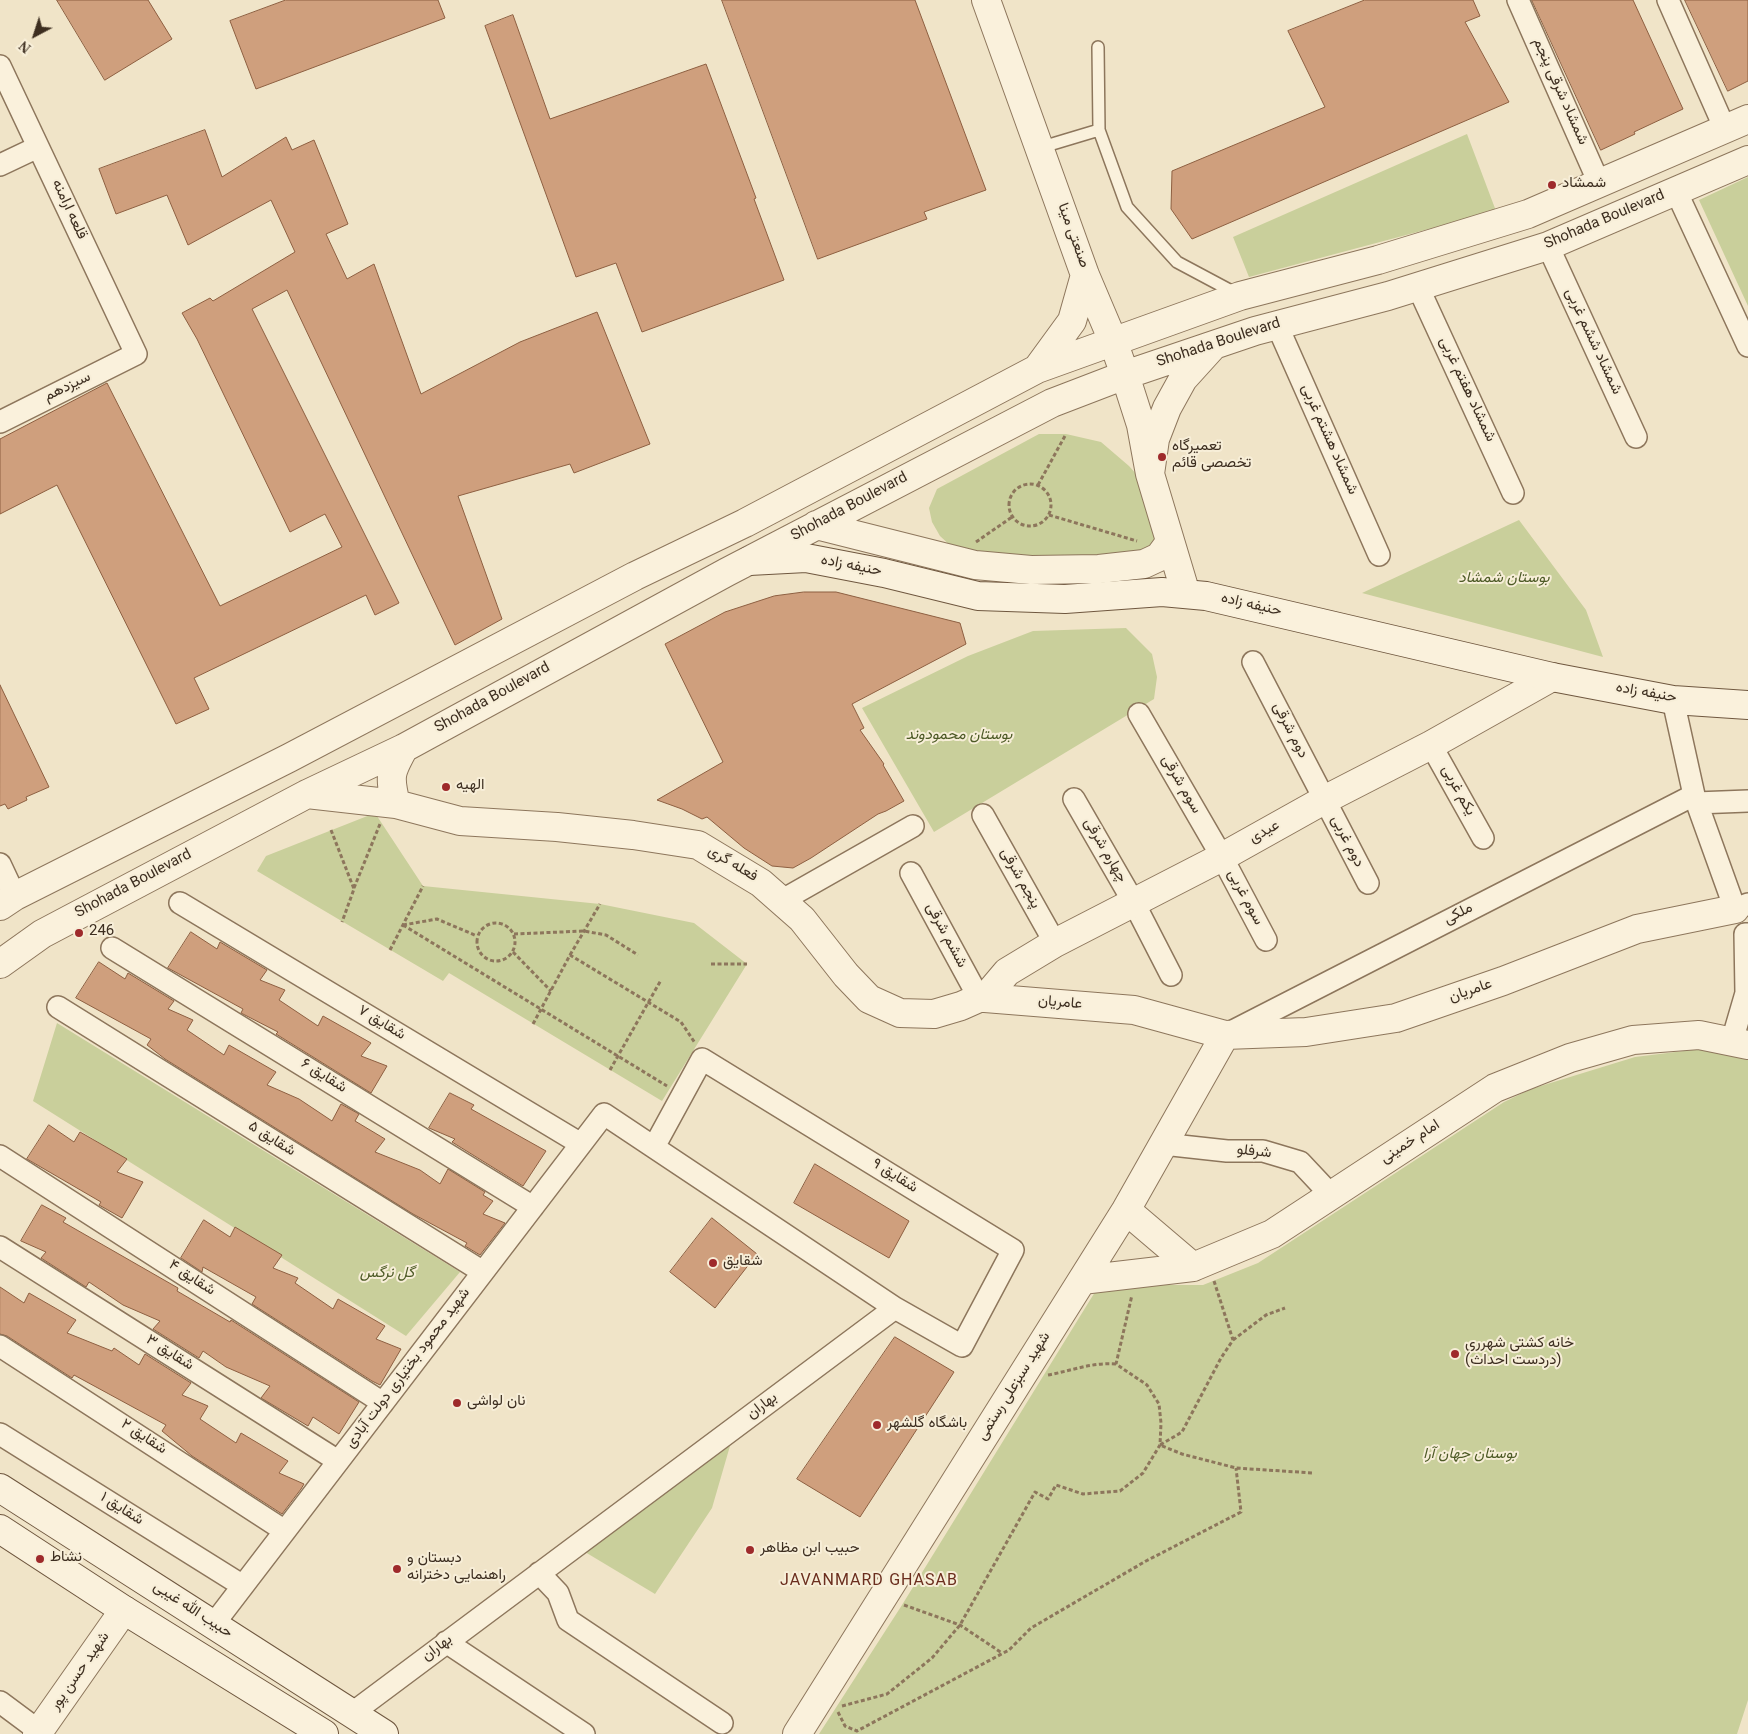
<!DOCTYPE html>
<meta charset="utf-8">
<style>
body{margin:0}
#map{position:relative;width:1748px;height:1734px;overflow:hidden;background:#f0e4c8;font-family:Georgia,serif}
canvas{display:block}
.north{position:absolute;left:10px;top:10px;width:50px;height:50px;-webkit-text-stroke:4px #f7eed8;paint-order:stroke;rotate:220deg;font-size:14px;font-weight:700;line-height:20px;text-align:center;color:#3d2e20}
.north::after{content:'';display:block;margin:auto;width:18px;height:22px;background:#3d2e20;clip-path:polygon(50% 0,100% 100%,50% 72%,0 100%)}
</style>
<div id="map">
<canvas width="1748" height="1734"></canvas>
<div class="north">N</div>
</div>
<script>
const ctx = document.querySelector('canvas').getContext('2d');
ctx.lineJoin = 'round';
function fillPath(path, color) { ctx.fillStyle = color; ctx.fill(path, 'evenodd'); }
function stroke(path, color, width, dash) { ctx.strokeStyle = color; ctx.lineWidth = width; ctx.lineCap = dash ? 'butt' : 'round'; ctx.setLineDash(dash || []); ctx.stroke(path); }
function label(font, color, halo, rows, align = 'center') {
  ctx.font = font + ' Georgia,Vazirmatn,serif'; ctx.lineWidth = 4; ctx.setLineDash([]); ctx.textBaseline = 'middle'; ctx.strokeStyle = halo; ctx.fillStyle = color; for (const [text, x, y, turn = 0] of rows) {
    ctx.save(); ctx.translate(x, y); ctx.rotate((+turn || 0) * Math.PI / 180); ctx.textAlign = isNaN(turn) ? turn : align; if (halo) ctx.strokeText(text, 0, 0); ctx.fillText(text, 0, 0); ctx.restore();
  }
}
const green = new Path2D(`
 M1467 134 1496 211 1249 277 1233 237Z
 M1748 177V306L1699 200Z
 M1039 434H1066L1101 442 1129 466 1145 484 1161 531 1151 546 1141 556 1053 561 954 549 940 536 932 522 929 508 937 489Z
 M1519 520 1586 610 1603 657 1362 593Z
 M1126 628 1152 654 1157 677 1154 699 934 832 862 708 968 656 1033 631Z
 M375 813 423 886 600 904 694 923 747 964 662 1101 449 973 443 981 257 871 266 856Z
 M57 1023 460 1272 406 1336 33 1101Z
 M1700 1049 1748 1057V1700L1737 1734H819L902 1605 1095 1292 1135 1285H1203L1258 1263 1504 1102 1531 1089 1635 1057Z
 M732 1439 712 1508 655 1594 585 1552Z`);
const building = new Path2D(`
 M57 0H148L172 39 105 80Z
 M286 0H438L445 18 256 89 230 21Z
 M722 0H915L986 190 924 212 927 219 818 259Z
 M1365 0H1473L1480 16 1465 22 1509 102 1192 239 1171 209 1172 171 1325 107 1288 31Z
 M1532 0H1633L1683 109 1634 132 1635 134 1601 150Z
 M1685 0H1748V81L1728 91Z
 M513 15 550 119 706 64 756 198 754 199 784 280 642 332 616 263 576 277 485 26Z
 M205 130 222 177 286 137 292 150 314 140 348 224 326 234 347 279 374 264 421 394 520 342 597 312 650 444 574 473 570 464 458 496 502 619 455 645 287 290 252 309 399 603 375 615 366 595 194 678 209 709 176 724 57 485 0 514V439L107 383 220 606 342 547 325 514 290 532 197 339 182 313 210 298 213 301 295 252 271 200 188 245 167 195 116 214 99 169Z
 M804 592H836L960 623 966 644 852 704 864 728 860 730 884 764 883 765 904 801 886 811 878 814 811 858 793 868 772 866 744 848 707 817 702 819 682 809 657 800 723 762 665 644 725 612 774 596Z
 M0 685 49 787 26 797 27 800 8 809 5 804 0 806Z
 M191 932 217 949 220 942 267 970 260 980 285 990 279 1000 318 1026 323 1016 371 1043 361 1056 387 1066 371 1093 276 1034 278 1032 241 1013 243 1009 168 968Z
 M99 962 125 979 128 973 174 1001 168 1009 193 1020 187 1030 224 1055 229 1045 276 1072 267 1085 299 1099 332 1121 341 1104 359 1114 355 1121 385 1139 375 1152 420 1170 440 1184 448 1169 485 1192 483 1195 493 1201 483 1214 505 1223 480 1255 465 1246 467 1243 413 1214 165 1059 147 1045 151 1039 76 998Z
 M450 1093 474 1105 471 1109 546 1151 523 1186 452 1142 455 1139 429 1128Z
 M49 1125 74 1142 80 1132 127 1159 117 1172 143 1182 122 1218 99 1205 101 1202 27 1159Z
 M815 1164 909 1221 889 1258 794 1203Z
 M42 1205 66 1218 63 1222 178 1288 177 1291 230 1322 231 1320 359 1402 339 1434 313 1417 308 1426 261 1398 270 1386 226 1367 203 1351 199 1358 153 1329 160 1321 123 1305 89 1282 86 1287 41 1258 46 1252 21 1241Z
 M712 1218 757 1254 715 1308 670 1272Z
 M204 1220 230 1237 235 1227 282 1255 273 1268 298 1278 295 1283 333 1309 338 1299 385 1326 376 1339 401 1349 380 1385 372 1381 252 1304 256 1297 203 1267 202 1272 181 1258Z
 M0 1287 24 1303 29 1293 76 1320 67 1333 112 1351 114 1348 139 1365 145 1354 191 1383 182 1395 208 1406 200 1419 236 1443 241 1433 288 1461 279 1473 304 1484 301 1489 282 1514 192 1456 162 1431 166 1425 74 1375 72 1378 7 1336 0 1334Z
 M895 1337 954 1372 860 1517 797 1479Z`);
const path = new Path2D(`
 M1009 505a21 21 0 1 1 42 0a21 21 0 1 1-42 0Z
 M1038 485 1066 434
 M1049 515 1137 541
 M976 542 1012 517
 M331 830 354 889 342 922
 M354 888 380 824
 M477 942a19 19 0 1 1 38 0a19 19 0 1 1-38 0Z
 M403 925 667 1086
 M403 925 437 919 477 936
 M514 934 584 931 606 935 638 955
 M390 950 423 886
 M513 952 551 991
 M570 955 600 904
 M711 964H747
 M533 1024 570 955 681 1022 695 1043
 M610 1070 661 980
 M1214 1281 1233 1340 1221 1358 1182 1432 1160 1445 1182 1454 1236 1468 1313 1473
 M1233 1340 1266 1315 1285 1308
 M1048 1375C1071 1371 1092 1362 1116 1364
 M904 1605 960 1625 1002 1653
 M842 1706 887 1694 932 1658 960 1625 1035 1492 1048 1499 1056 1485 1083 1494 1120 1491 1143 1473 1160 1445 1161 1423 1159 1404 1147 1385 1116 1364 1132 1295
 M838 1712 845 1726 857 1731 1009 1650 1031 1628 1146 1561 1241 1512 1236 1468`);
const service = new Path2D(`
 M1098 47 1099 130 1127 207 1177 262 1237 294
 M1039 148 1099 130`);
const minor = new Path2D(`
 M1518 0 1599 183
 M1668 0 1725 129
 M0 66 136 354 0 422
 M0 165 38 147
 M1676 191 1748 346
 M1548 246 1636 437
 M1418 287 1513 493
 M1277 325 1379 555
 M1253 662 1368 883
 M1673 700 1694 795 1735 909 1748 904
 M1139 714 1222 857 1266 940
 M1431 745 1483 838
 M1074 799 1134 903 1171 975
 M1696 803 1748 801
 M983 815 1055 943
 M0 864 15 896
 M911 873 979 998
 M781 901 913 826
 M180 903 581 1144
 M112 948 533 1207
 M58 1007 483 1272
 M1229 1033 1694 795
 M1732 1041 1746 993 1745 934H1748
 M1163 1144 1227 1151H1263L1300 1162 1331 1195
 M654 1147 702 1059 1013 1250 962 1346 895 1308
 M0 1156 383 1403
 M0 1247 338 1461
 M0 1346 285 1531
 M0 1434 243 1586
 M539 1573 558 1593 568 1620 722 1723
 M213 1625 604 1114 895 1308 351 1714
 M446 1642 584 1734
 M0 1702 39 1731`);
const tertiary = new Path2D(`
 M986 0 1085 275 1113 341 1125 375 1141 425 1150 474
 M1037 369 1072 321 1085 275
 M816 525 975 565 1031 570 1099 569 1144 564 1159 557 1170 542
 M1186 594 1150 474 1155 439 1167 408 1183 379 1212 347
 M307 794 396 804 460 821 557 827 633 835 698 845 761 883 802 919 846 975 869 999 900 1013 934 1014 961 1006 979 998H985L1134 1010 1225 1035 1306 1032 1396 1018 1503 981 1637 929 1735 909
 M396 804C389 776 390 773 404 748
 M0 906 15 896 289 758 635 576 745 523 1037 369 1240 296 1378 260 1528 214 1748 119
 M0 964 42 934 307 794 404 748 727 572 1052 403 1125 375 1255 331 1388 296 1548 246 1748 160
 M985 998 1007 972 1055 943 1222 857 1324 800 1431 745 1552 677
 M1126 1210 1193 1267
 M1082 1280 1193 1267 1272 1234 1495 1088 1570 1058 1633 1040 1699 1035 1748 1045
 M37 1734 124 1610
 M797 1734 1126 1210 1225 1035`);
const secondary = new Path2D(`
 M749 561 806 558 884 573 978 596 1065 599 1162 592 1206 596 1552 677 1673 700 1748 705
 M0 1488 384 1734
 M0 1529 124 1610 324 1734`);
const markers = [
 [1552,185,5,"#9e2a2b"],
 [1162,457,5,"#9e2a2b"],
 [446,787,5,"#9e2a2b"],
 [79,933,5,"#9e2a2b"],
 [713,1263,5,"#9e2a2b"],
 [1455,1354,5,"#9e2a2b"],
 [457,1403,5,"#9e2a2b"],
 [877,1425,5,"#9e2a2b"],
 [750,1550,5,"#9e2a2b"],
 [40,1559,5,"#9e2a2b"],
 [397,1569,5,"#9e2a2b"]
];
const streetNames = [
 ["شمشاد شرقی پنجم",1559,92,66],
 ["قلعه ارامنه",68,210,65],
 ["Shohada Boulevard",1605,221,-23],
 ["صنعتی مینا",1072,236,70],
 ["شمشاد ششم غربی",1592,342,65],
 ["Shohada Boulevard",1219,344,-18],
 ["سیزدهم",68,388,-26],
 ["شمشاد هفتم غربی",1466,390,65],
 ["شمشاد هشتم غربی",1328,440,66],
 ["Shohada Boulevard",850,508,-28],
 ["حنیفه زاده",851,567,11],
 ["حنیفه زاده",1251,606,13],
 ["حنیفه زاده",1646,694,10],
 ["Shohada Boulevard",493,699,-29],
 ["دوم شرقی",1289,731,63],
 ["سوم شرقی",1180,785,60],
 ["یکم غربی",1457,791,61],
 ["عیدی",1265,833,-29],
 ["دوم غربی",1346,842,63],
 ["چهارم شرقی",1104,851,60],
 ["فعله گری",732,865,31],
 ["پنجم شرقی",1019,879,61],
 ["Shohada Boulevard",134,885,-28],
 ["سوم غربی",1244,898,62],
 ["ملکی",1459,915,-27],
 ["ششم شرقی",945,936,62],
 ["عامریان",1471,992,-19],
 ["عامریان",1060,1004,5],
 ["شقایق ۷",381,1024,31],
 ["شقایق ۶",323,1077,32],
 ["شقایق ۵",271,1140,32],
 ["امام خمینی",1411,1143,-33],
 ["شرفلو",1254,1153,6],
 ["شقایق ۹",894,1177,32],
 ["شقایق ۴",191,1279,33],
 ["شقایق ۳",169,1354,32],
 ["شهید محمود بختیاری دولت آبادی",409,1369,-53],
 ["شهید سبزعلی رستمی",1015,1387,-58],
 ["بهاران",763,1407,-37],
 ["شقایق ۲",143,1438,33],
 ["شقایق ۱",121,1510,32],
 ["حبیب الله غیبی",192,1611,33],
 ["بهاران",438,1649,-37],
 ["شهید حسن پور",81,1672,-55]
];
const poiNames = [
 ["شمشاد",1562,185],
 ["تعمیرگاه",1172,448],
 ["تخصصی قائم",1172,465],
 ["الهیه",456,787],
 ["246",89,933],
 ["شقایق",723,1263],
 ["خانه کشتی شهرری",1465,1345],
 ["(دردست احداث)",1465,1362],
 ["نان لواشی",467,1403],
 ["باشگاه گلشهر",887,1425],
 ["حبیب ابن مظاهر",760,1550],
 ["نشاط",50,1559],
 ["دبستان و",407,1560],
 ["راهنمایی دخترانه",407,1577]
];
const parkNames = [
 ["بوستان شمشاد",1504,580],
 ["بوستان محمودوند",959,737],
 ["گل نرگس",387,1275],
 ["بوستان جهان آرا",1470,1456]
];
const neighbourhoodNames = [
 ["JAVANMARD GHASAB",869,1582]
];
fillPath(green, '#c9cf9b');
fillPath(building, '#cf9f7d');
stroke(building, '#8d5f41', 1);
stroke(service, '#8d765c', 14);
stroke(minor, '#8d765c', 24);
stroke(tertiary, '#8d765c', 30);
stroke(secondary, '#6f573f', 30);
stroke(path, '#8d765c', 3, [4, 2.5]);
stroke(service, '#faf1dc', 11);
stroke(minor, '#faf1dc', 21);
stroke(tertiary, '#faf1dc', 28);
stroke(secondary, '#faf1dc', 28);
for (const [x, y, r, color] of markers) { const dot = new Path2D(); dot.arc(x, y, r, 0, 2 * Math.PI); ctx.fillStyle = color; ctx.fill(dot); stroke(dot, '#f7eed8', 2); }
label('15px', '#3d2e20', '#f7eed8', streetNames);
label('15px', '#3d2e20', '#f7eed8', poiNames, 'left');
label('italic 15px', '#4d5a26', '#f7eed8', parkNames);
ctx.letterSpacing = '1px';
label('16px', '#6b2e1e', '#f7eed8', neighbourhoodNames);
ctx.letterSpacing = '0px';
</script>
